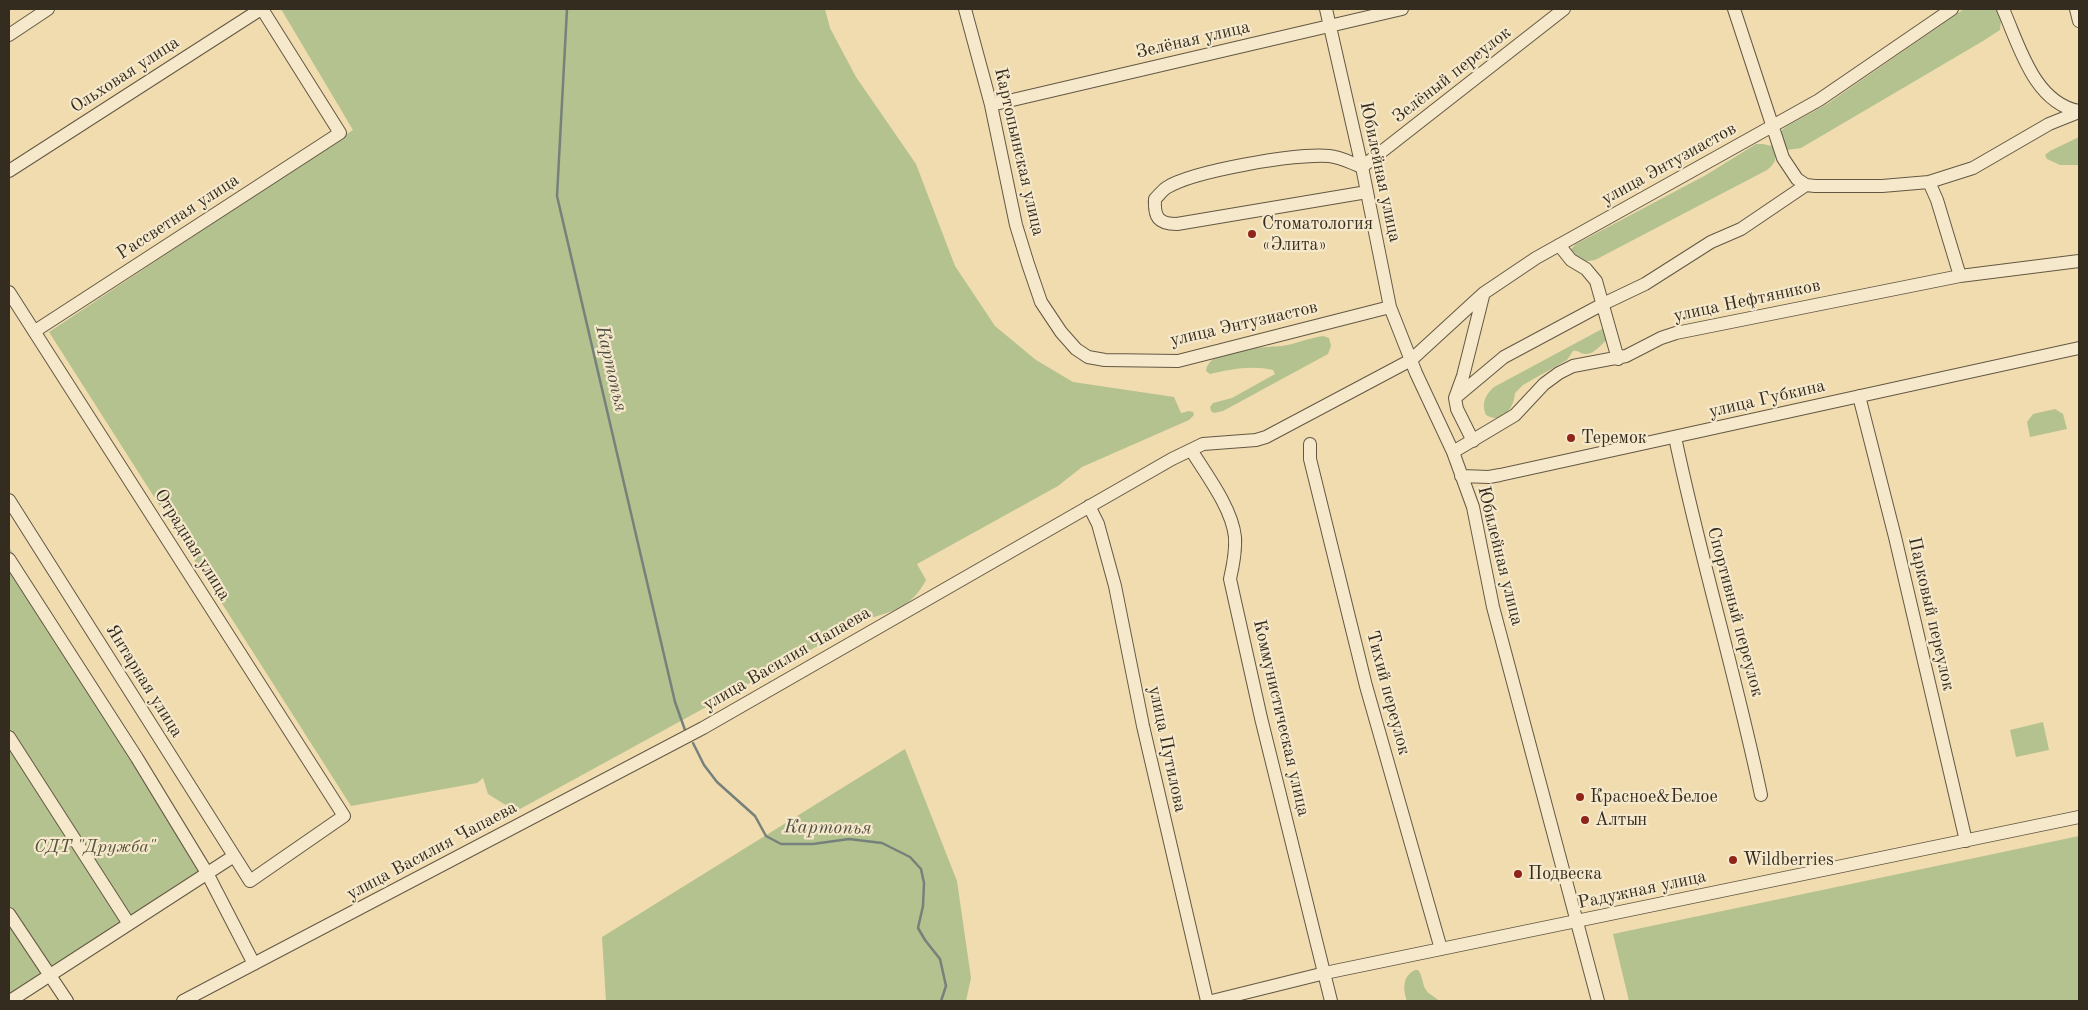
<!DOCTYPE html>
<meta charset="utf-8">
<style>
body{margin:0}
#map{position:relative;width:2088px;height:1010px;overflow:hidden;background:#f0dcaf;font-family:"Old Standard TT",serif}
canvas{display:block}
.frame{position:absolute;inset:0;border:10px solid #352c20;pointer-events:none}
</style>
<div id="map">
<canvas width="2088" height="1010"></canvas>
<div class="frame"></div>
</div>
<script>
const ctx = document.querySelector('canvas').getContext('2d');
ctx.lineJoin = 'round';
function fillPath(path, color) { ctx.fillStyle = color; ctx.fill(path, 'evenodd'); }
function stroke(path, color, width, dash) { ctx.strokeStyle = color; ctx.lineWidth = width; ctx.lineCap = dash ? 'butt' : 'round'; ctx.setLineDash(dash || []); ctx.stroke(path); }
function label(font, color, halo, rows, align = 'center') {
  ctx.font = font + ' "Old Standard TT",serif'; ctx.lineWidth = 4.5; ctx.setLineDash([]); ctx.textBaseline = 'middle'; ctx.strokeStyle = halo; ctx.fillStyle = color; for (const [text, x, y, turn = 0] of rows) {
    ctx.save(); ctx.translate(x, y); ctx.rotate((+turn || 0) * Math.PI / 180); ctx.textAlign = isNaN(turn) ? turn : align; if (halo) ctx.strokeText(text, 0, 0); ctx.fillText(text, 0, 0); ctx.restore();
  }
}
const green = new Path2D(`
 M281 9H825L830 28 856 77 916 164 955 266 995 326 1036 360 1073 382 1174 397 1181 413 1189 411 1193 412 1194 415 1189 420 1082 467 1058 486 917 564 926 580C911 608 894 611 867 619L520 809 504 804 488 794 483 778 477 783 351 806 49 332 353 130Z
 M1964 9H1996L2001 20 2000 30 1983 41 1801 148 1787 150 1782 136V130L1787 126 1827 104Z
 M2079 137V165H2060L2047 159 2045 155 2050 151Z
 M1756 144H1763L1772 146C1777 158 1777 162 1767 170L1595 260 1582 262 1570 254 1571 249 1576 244 1706 175Z
 M1602 329H1605L1607 340C1601 344 1594 355 1585 354 1580 354 1579 350 1573 351L1567 360 1523 385 1515 393C1514 408 1502 425 1486 415 1481 404 1485 395 1494 387Z
 M1323 336 1329 338 1331 346 1328 354 1223 411 1214 413 1211 411 1210 407 1213 403 1232 398 1275 374 1273 370C1253 365 1230 369 1210 374L1206 371C1210 346 1262 348 1282 346 1296 344 1308 338 1323 336Z
 M2055 409 2063 414 2067 429 2030 437 2027 422 2033 414Z
 M9 547 214 874 9 1001Z
 M2043 722 2049 750 2016 757 2010 730Z
 M905 749 957 881 971 978 966 1001H606L602 937Z
 M2079 836V1001H1629L1613 934Z
 M1415 970H1418C1423 976 1422 984 1426 990 1429 995 1435 996 1439 1001H1407C1403 990 1402 976 1415 970Z`);
const stream = new Path2D(`
 M567 9 557 196 675 702 685 730
 M693 743 704 765 717 782 755 816 766 836 781 844H813L849 839 882 843 910 857 921 869 924 883 923 906 918 928 925 940 940 959 946 986 941 1001`);
const minor = new Path2D(`
 M965 9 991 105 1016 225 1028 264 1041 302 1061 332 1076 349 1088 357 1105 360 1178 361 1390 307
 M1326 9 1362 167 1390 307 1416 373 1453 452 1473 507 1493 607 1598 1001
 M1734 9 1783 158 1797 179 1806 185 1815 186H1882L1929 182 1937 200 1960 276
 M2003 9C2019 45 2034 103 2079 111
 M2076 9 2079 21
 M9 35 48 9
 M991 105 1402 9
 M9 171 261 9
 M1929 182 1973 168 2049 124 2079 112
 M1367 192 1177 224C1158 224 1154 217 1155 199 1159 195 1162 191 1166 188 1192 171 1297 153 1329 156 1341 157 1351 163 1362 167L1564 9
 M1559 245 1571 260 1586 269 1596 281 1618 359
 M9 292 344 816 250 881 9 500
 M35 331 340 133 262 9
 M1859 396 1895 537 1966 841
 M1455 398 1504 357 1603 304 1645 284 1711 242 1741 229 1806 185
 M1675 437C1700 557 1736 675 1761 795
 M1473 441 1457 409 1455 398 1463 376 1483 296
 M1310 444V459L1366 686 1441 949
 M1191 450C1206 474 1232 508 1235 537 1236 551 1233 566 1230 579L1261 718 1331 1001
 M1453 452 1515 415 1544 384 1559 373 1573 366 1626 356 1661 338 1676 333 1960 276 2079 261
 M1461 476 1489 477 1500 475 2079 348
 M1089 506 1098 524 1115 586 1143 726 1207 1001
 M9 559 137 758 207 873 254 964
 M9 737 129 924
 M9 914 67 1001
 M10 1001 234 856
 M183 1001 703 728 1172 459 1203 444 1256 440 1266 437 1411 360 1484 293 1536 258 1819 100 1952 9
 M1212 1001 1325 973 2079 817`);
const markers = [
 [1252,234,5,"#8f2418"],
 [1571,438,5,"#8f2418"],
 [1580,797,5,"#8f2418"],
 [1585,820,5,"#8f2418"],
 [1733,860,5,"#8f2418"],
 [1518,874,5,"#8f2418"]
];
const streetNames = [
 ["Зелёная улица",1193,40,-13],
 ["Ольховая улица",125,75,-33],
 ["Зелёный переулок",1452,75,-38],
 ["Картопьинская улица",1019,152,77],
 ["улица Энтузиастов",1669,164,-29],
 ["Юбилейная улица",1380,172,78],
 ["Рассветная улица",178,217,-33],
 ["улица Нефтяников",1747,301,-12],
 ["улица Энтузиастов",1244,324,-13],
 ["улица Губкина",1767,399,-13],
 ["Отрадная улица",192,545,58],
 ["Юбилейная улица",1500,556,76],
 ["Спортивный переулок",1735,612,75],
 ["Парковый переулок",1931,614,77],
 ["улица Василия Чапаева",787,659,-30],
 ["Янтарная улица",144,681,58],
 ["Тихий переулок",1388,693,75],
 ["Коммунистическая улица",1281,718,77],
 ["улица Путилова",1167,749,78],
 ["улица Василия Чапаева",432,851,-28],
 ["Радужная улица",1642,890,-12]
];
const poiNames = [
 ["Стоматология",1262,224],
 ["«Элита»",1262,245],
 ["Теремок",1581,438],
 ["Красное&Белое",1590,797],
 ["Алтын",1595,820],
 ["Wildberries",1743,860],
 ["Подвеска",1528,874]
];
const parkNames = [
 ["СДТ \"Дружба\"",95,847]
];
const waterNames = [
 ["Картопья",611,369,77],
 ["Картопья",828,828,1]
];
fillPath(green, '#b4c28f');
stroke(stream, '#75817a', 2.5);
stroke(minor, '#645844', 14);
stroke(minor, '#f5e8cb', 12);
for (const [x, y, r, color] of markers) { const dot = new Path2D(); dot.arc(x, y, r, 0, 2 * Math.PI); ctx.fillStyle = color; ctx.fill(dot); stroke(dot, '#f5e8cb', 2); }
label('18px', '#352c20', '#f5e8cb', streetNames);
label('18px', '#352c20', '#f5e8cb', poiNames, 'left');
label('italic 18px', '#55523c', '#f5e8cb', parkNames);
label('italic 19px', '#504f46', '#f5e8cb', waterNames);
</script>
